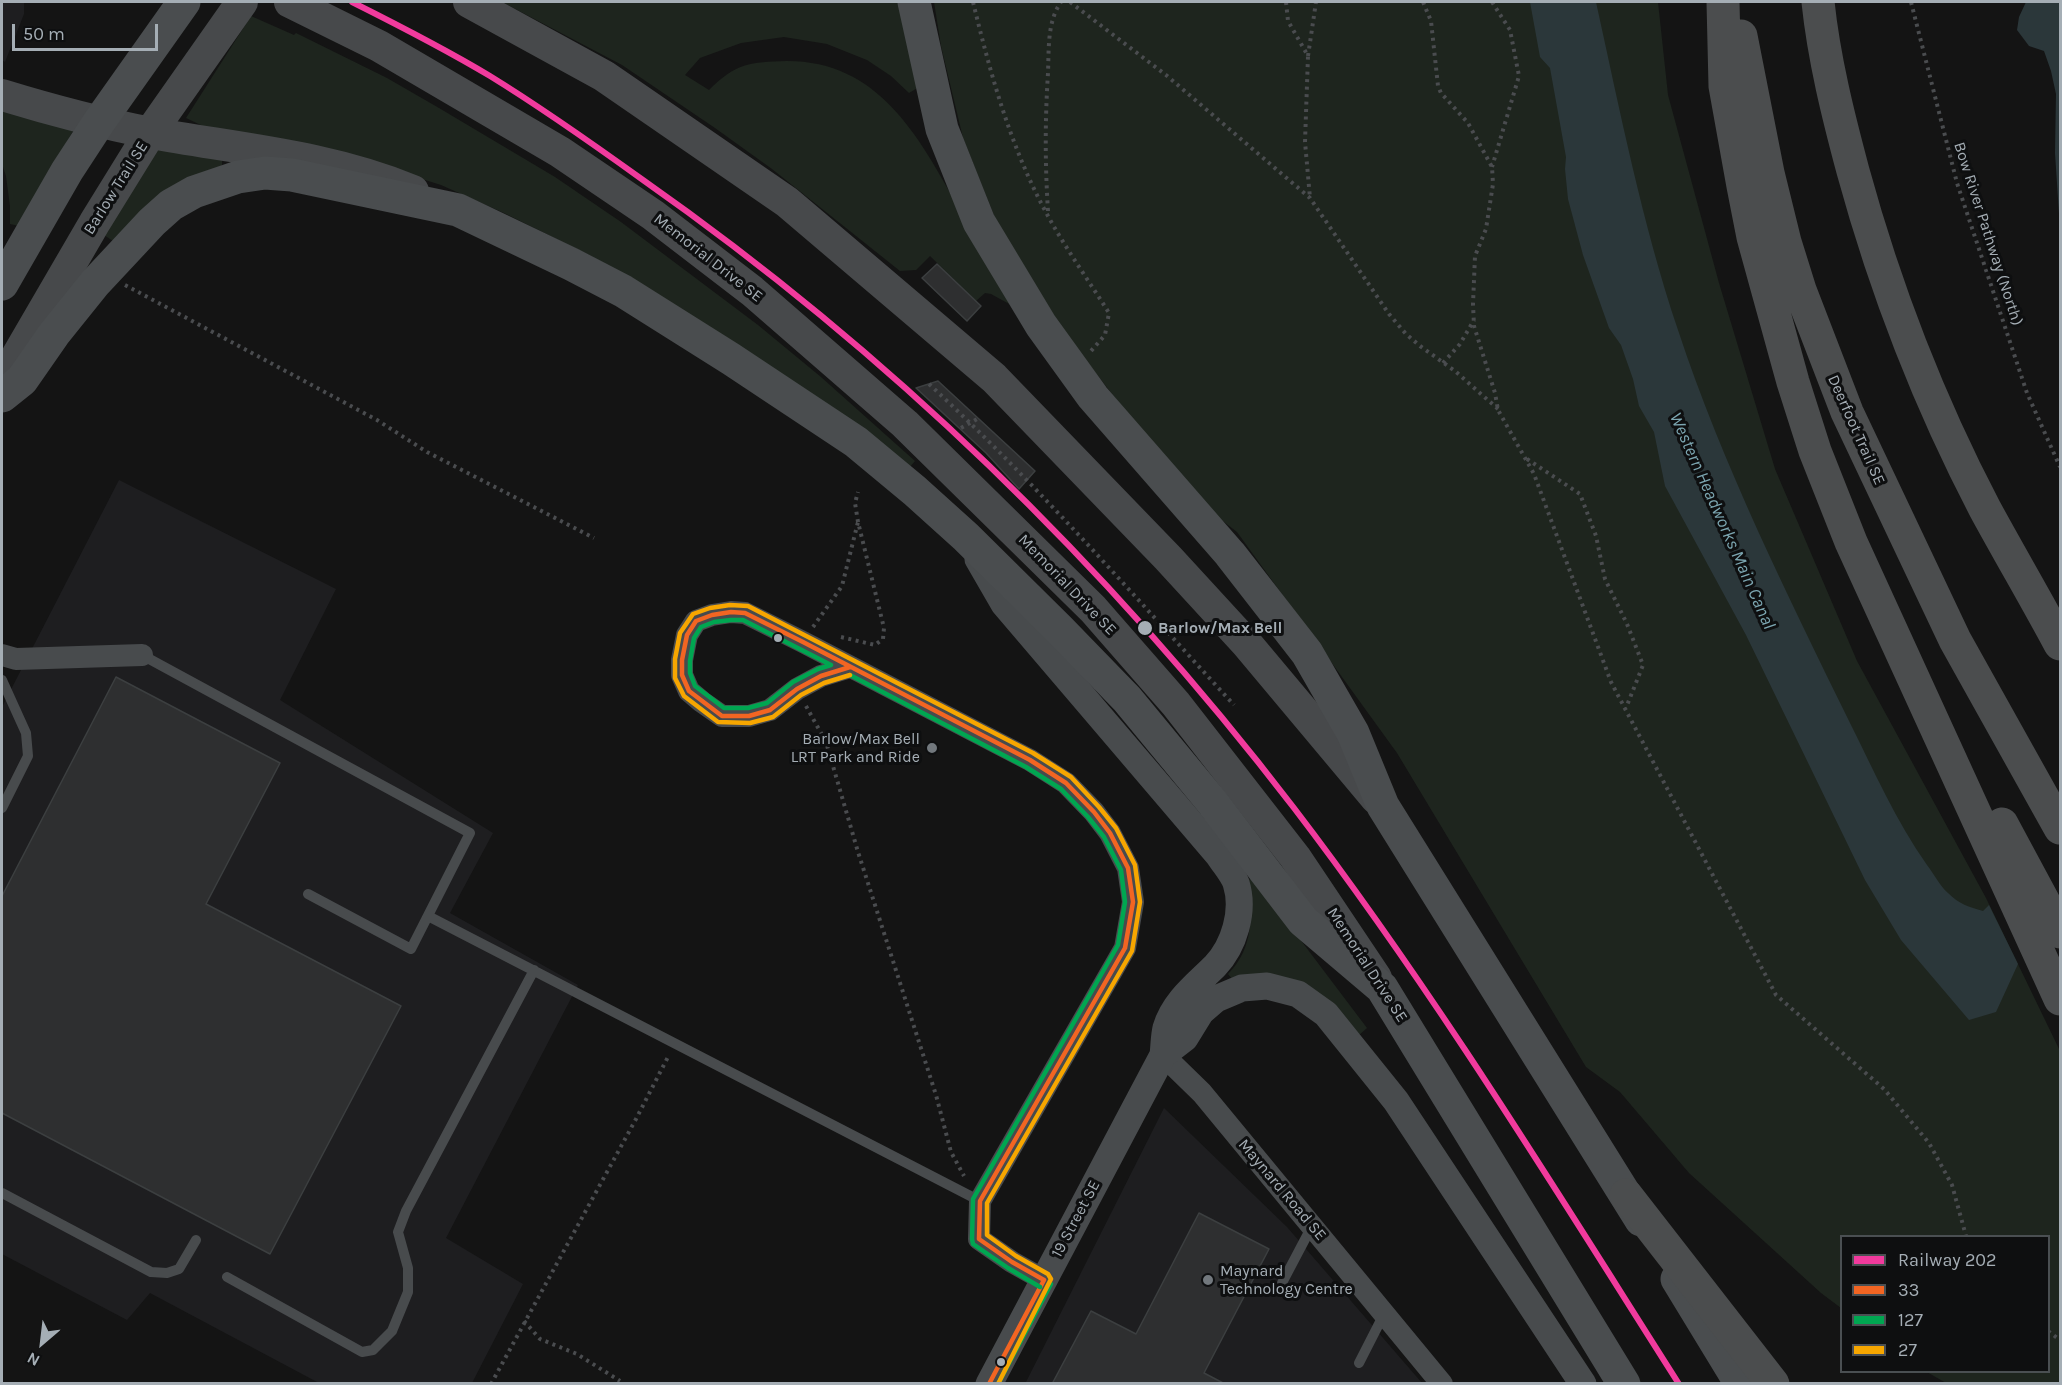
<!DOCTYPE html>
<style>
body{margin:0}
#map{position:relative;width:2062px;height:1385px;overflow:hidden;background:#141414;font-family:Karla,sans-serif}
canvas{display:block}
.frame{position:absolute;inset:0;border:3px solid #a5aeb5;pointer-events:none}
.legend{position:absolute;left:1840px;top:1235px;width:210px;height:138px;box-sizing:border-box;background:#0e0f10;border:2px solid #4a4f52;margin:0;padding:8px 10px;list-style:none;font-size:18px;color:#a5aeb5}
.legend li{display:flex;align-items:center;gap:12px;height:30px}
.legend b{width:30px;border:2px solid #4a4f52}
.north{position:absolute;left:12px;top:1313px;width:60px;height:60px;-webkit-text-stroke:4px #0e0f10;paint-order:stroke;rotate:208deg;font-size:16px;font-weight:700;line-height:24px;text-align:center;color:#a5aeb5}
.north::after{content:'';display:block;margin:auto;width:21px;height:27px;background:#a5aeb5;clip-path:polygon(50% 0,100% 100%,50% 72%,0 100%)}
.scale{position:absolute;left:12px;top:24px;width:146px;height:27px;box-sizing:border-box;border:3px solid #a5aeb5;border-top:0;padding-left:8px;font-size:18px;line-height:21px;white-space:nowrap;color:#a5aeb5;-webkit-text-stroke:4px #0e0f10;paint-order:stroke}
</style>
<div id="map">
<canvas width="2062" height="1385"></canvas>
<div class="frame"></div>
<ul class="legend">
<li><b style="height:8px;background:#f13a9d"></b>Railway 202</li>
<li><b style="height:8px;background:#f26522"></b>33</li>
<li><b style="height:8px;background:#00a651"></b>127</li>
<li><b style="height:8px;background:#f7a600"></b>27</li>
</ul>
<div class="north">N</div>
<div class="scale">50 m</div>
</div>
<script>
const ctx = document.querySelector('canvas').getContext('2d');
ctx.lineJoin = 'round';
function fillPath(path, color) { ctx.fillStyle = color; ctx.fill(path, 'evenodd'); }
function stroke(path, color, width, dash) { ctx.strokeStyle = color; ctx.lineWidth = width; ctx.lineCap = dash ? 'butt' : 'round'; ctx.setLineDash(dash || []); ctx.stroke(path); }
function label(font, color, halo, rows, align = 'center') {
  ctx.font = font + ' Karla,sans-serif'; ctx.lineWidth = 6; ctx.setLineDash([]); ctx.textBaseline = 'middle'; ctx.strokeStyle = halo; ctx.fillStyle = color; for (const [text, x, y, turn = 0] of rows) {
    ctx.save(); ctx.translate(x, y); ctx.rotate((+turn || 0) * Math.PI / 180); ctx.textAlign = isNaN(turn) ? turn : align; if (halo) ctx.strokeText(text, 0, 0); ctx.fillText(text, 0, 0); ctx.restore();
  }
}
const built = new Path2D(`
 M2 2H24V14L5 62 2 60Z
 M119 480 336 589 280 700 493 833 450 913 578 985 446 1238 523 1284 472 1383H319L150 1293 127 1320 2 1254V707Z
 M1164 1108 1287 1227 1422 1383 1025 1384Z`);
const green = new Path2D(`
 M502 2H902L919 87 909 93 891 76 867 60 827 44 784 37 741 43 700 58 685 75 709 90C736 63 750 62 787 61 878 61 918 135 957 205 975 239 993 272 1011 305L991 294 985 293 976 301 930 256 916 270 900 271 772 169 715 128 622 65Z
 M934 2H1658L1668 95 1719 283 1775 469 1857 661 1986 898 2060 1051V1383H1946L1927 1372H2048V1236H1842L1841 1308 1821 1293 1689 1173 1620 1092 1586 1067 1397 753 1237 532 1192 497 1064 332 997 223 963 138 941 46Z
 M251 16 294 35 296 33 387 78 439 108 555 177 621 222 758 325 821 377 915 461 909 468 591 256 504 213 441 185 387 168 207 128 186 118Z
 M2 108 73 131 19 226 10 224V206L6 176 2 164Z
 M157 148 222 155V165L113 241 104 235Z
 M1253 877 1367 1028 1358 1036 1340 1015 1233 980 1228 974C1254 948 1253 914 1247 881Z`);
const water = new Path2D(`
 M1530 2H1596C1620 111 1642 223 1678 330 1723 466 1787 594 1850 723 1874 771 1896 821 1927 865 1934 874 1940 886 1948 893 1959 904 1969 907 1983 911L1989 905 2018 964 1996 1012 1969 1020 1901 940 1865 880 1746 635 1665 486 1654 432 1639 406 1633 379 1621 345 1609 328 1583 255 1568 199 1565 169 1566 157 1550 68 1540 57Z
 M2026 2H2060V229L2055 153 2056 94 2051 71 2044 51 2029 46 2017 30 2019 17Z`);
const building = new Path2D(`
 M937 264 981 306 967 321 922 278Z
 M938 381 1035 471 1019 489 986 453 916 388Z
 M116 677 280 763 206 904 401 1006 270 1254 2 1113V896Z
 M1199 1213 1269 1249 1204 1373 1225 1384H1052L1091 1311 1136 1334Z`);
const path = new Path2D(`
 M973 2C991 76 1011 149 1048 216 1066 249 1089 281 1109 313L1105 335 1091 351
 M1070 2 1166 75 1310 198 1389 314 1406 334 1420 346 1455 371 1498 409
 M1286 2 1288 21 1308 56 1305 142 1310 198
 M1423 2 1431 21 1438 86 1441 93 1468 123 1492 167 1493 184 1486 229 1475 256 1473 304 1474 326 1495 393 1498 410 1534 474 1611 682 1776 995 1884 1089 1929 1143 1952 1185 1966 1236
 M1492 2 1510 30 1519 76 1492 167
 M1911 2 1957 183 2027 393 2060 467
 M1308 56 1316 2
 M1048 211C1045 164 1045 120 1048 73 1049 49 1047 22 1061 2
 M125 285 377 420 427 452 594 538
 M1443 363 1460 344 1474 320
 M929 384C1037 484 1134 596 1234 705
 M961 428 979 418
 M1527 459 1580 494 1596 536 1605 579 1627 624 1643 665 1626 708
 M813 627 842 586 858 522
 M841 637 875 645 883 639 884 628 858 522 855 503 858 492
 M806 706 826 742 858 852 936 1095 951 1152 964 1176
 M524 1321 540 1339 577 1354 620 1381
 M2048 1331 2060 1340
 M491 1384 636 1119 669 1055`);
const service = new Path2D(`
 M142 655 470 833 411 949 308 894
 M2 680 26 733 28 756 2 808
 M428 916 980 1201
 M2 1193 151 1272 167 1273 179 1269 196 1240
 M227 1277 362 1352 373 1350 392 1331 408 1292V1268L398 1232 406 1211 534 970
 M1282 1283 1312 1226
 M1359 1363 1384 1314`);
const minor = new Path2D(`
 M2 655 16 659 142 655
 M850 667 821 676 797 689 770 710 749 716H722L702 702 689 691 682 675V660L687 635 696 621 712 615 731 612 745 613 803 642 1030 760 1066 783 1094 812 1110 833 1128 868 1133 902 1125 948 980 1201 979 1239 1012 1262 1044 1280
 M1163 1055 1202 1093 1442 1384`);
const tertiary = new Path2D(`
 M978 559 1004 604 1219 856C1224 864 1233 874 1236 883 1245 911 1234 946 1215 966 1197 984 1174 1001 1166 1028 1164 1036 1164 1047 1163 1055L989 1384
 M1163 1055 1185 1038 1201 1012 1216 999 1242 988 1267 986 1298 994 1326 1014 1396 1101 1583 1384`);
const secondary = new Path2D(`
 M290 2 379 46 560 152 653 215 752 291 905 424 1093 609 1176 704 1295 857 1376 978
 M469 2 604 76 787 202 994 378 1168 558 1247 644 1376 798
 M2 95C51 110 100 123 151 133 240 149 329 156 413 191
 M2 382 95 222 150 133 242 2`);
const primary = new Path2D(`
 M914 2 942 129 979 222 1041 325 1093 397 1230 554 1307 653 1353 733 1383 806 1641 1220
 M2 284 67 171 99 122 184 2
 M2 396 22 380 54 334 95 283 152 222 171 205 194 192 238 177 265 173 292 175 458 210 571 264 623 291 731 359 856 442 915 491 966 537 1060 630 1127 699 1212 802 1303 921 1382 988 1624 1384
 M1677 1279 1741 1384`);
const motorway = new Path2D(`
 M1723 2 1725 86 1743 186 1753 237 1793 382 1815 451 1851 542 2060 999
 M1818 2C1824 59 1838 115 1853 171 1885 288 1929 402 1985 509 2010 555 2036 599 2060 644
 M1741 36 1768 173 1785 242 1800 290 1847 412 1955 640 2060 828
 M2002 824 2060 932
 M1626 1195 1773 1384`);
const bus1 = new Path2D(`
 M850 667 821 676 797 689 770 710 749 716H722L689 691 682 675V660L687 635 696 621 712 615 731 612 745 613 803 642 1030 760 1066 783 1094 812 1110 833 1128 868 1133 902 1125 948 980 1201 979 1239 1012 1262 1044 1280
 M989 1384 1044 1280`);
const bus2 = new Path2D(`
 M731 620H743L831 665 818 669 793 682 767 703 748 708H724L695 686 690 673V661L694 638 701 627 714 622Z
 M850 675 1026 767 1061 789 1088 817 1104 837 1121 870 1125 902 1118 945 973 1199 972 1239 973 1244 1008 1268 1040 1287
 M998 1384 1051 1284`);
const bus3 = new Path2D(`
 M850 675 824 683 801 695 773 717 750 723 718 722 684 696 675 678V659L680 633 693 614 710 608 730 605 748 606 1033 753 1071 777 1099 807 1116 828 1135 865 1140 902 1132 951 987 1203V1235L1016 1256 1048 1274 1051 1279 998 1384`);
const rail1 = new Path2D(`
 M352 2C398 25 445 49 490 76 542 108 593 144 643 180 891 354 1109 567 1294 808 1434 991 1555 1189 1679 1384`);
const markers = [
 [1145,628,8,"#a5aeb5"],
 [778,638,5,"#a5aeb5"],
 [932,748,6,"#72787d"],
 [1208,1280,6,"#72787d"],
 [1001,1362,5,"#a5aeb5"]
];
const streetNames = [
 ["Barlow Trail SE",116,188,-58],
 ["Bow River Pathway (North)",1988,234,72],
 ["Memorial Drive SE",708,258,38],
 ["Deerfoot Trail SE",1856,430,66],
 ["Memorial Drive SE",1067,585,46],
 ["Memorial Drive SE",1367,965,57],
 ["Maynard Road SE",1282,1190,50],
 ["19 Street SE",1076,1219,-62]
];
const stopNames = [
 ["Barlow/Max Bell",1158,628]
];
const poiNames = [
 ["Barlow/Max Bell",920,739],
 ["LRT Park and Ride",920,757],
 ["Maynard",1220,1271,"left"],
 ["Technology Centre",1220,1289,"left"]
];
const waterNames = [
 ["Western Headworks Main Canal",1722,521,66]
];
fillPath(built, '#1e1e20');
fillPath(green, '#1e251e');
fillPath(water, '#2b373a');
fillPath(building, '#2e2f30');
stroke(building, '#3c3f40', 1.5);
stroke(path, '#4a4c4f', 4, [3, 4.5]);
stroke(service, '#484b4d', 10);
stroke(minor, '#484b4d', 22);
stroke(tertiary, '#484b4d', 27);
stroke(secondary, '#47494b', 32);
stroke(primary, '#4a4d4f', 33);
stroke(motorway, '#4b4d4e', 33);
stroke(bus1, '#f26522', 4.5);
stroke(bus2, '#00a651', 4.5);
stroke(bus3, '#f7a600', 4.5);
stroke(rail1, '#f13a9d', 6);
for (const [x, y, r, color] of markers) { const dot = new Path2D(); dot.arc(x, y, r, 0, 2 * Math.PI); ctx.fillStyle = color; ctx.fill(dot); stroke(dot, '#0e0f10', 2); }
label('16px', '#a5aeb5', '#0e0f10', streetNames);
label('bold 16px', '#a5aeb5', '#0e0f10', stopNames, 'left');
label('16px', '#a5aeb5', '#0e0f10', poiNames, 'right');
label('italic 18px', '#7ca6b1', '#0e0f10', waterNames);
</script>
